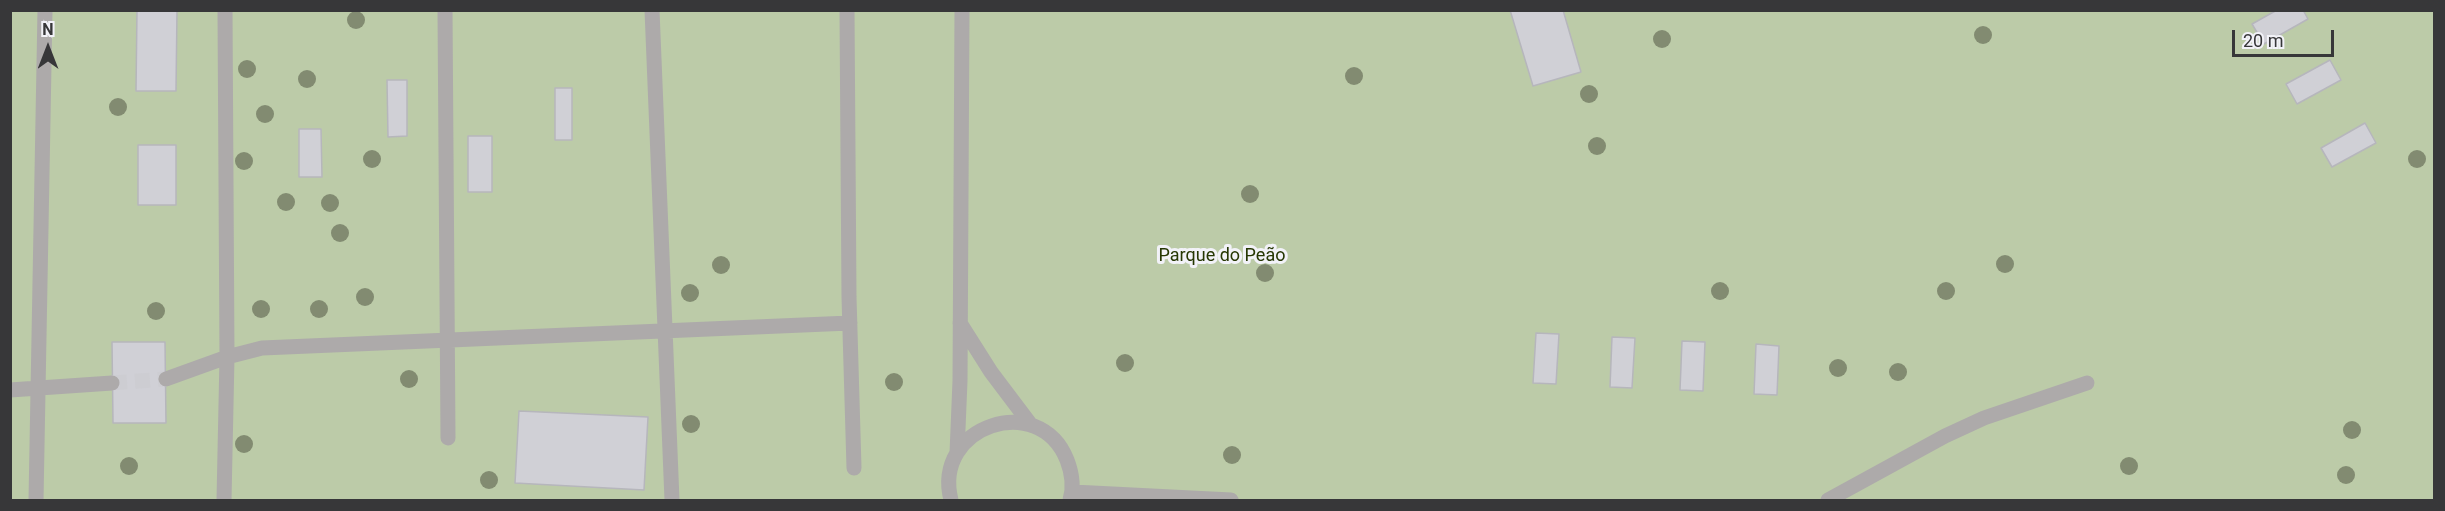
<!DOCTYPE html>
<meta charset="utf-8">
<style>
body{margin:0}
#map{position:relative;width:2445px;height:511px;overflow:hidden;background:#f2f2f8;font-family:Roboto,sans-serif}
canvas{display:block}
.frame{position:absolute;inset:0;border:12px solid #373739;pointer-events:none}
.north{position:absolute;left:18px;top:18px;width:60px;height:60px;-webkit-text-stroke:4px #f2f2f8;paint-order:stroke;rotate:0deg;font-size:16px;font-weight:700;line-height:24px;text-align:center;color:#373739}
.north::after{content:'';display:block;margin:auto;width:21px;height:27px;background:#373739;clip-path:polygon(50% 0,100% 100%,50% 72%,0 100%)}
.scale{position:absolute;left:2232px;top:30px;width:102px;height:27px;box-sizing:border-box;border:3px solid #373739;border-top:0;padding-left:8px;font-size:18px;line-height:21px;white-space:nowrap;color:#373739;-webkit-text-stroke:4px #f2f2f8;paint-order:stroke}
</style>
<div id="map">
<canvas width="2445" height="511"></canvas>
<div class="frame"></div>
<div class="north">N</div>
<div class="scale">20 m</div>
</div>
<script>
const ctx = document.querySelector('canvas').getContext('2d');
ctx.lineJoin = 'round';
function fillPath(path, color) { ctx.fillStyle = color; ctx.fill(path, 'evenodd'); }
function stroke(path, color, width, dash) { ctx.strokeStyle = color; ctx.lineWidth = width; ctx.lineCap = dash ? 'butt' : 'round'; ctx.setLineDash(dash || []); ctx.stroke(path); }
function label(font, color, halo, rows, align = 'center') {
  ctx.font = font + ' Roboto,sans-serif'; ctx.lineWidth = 6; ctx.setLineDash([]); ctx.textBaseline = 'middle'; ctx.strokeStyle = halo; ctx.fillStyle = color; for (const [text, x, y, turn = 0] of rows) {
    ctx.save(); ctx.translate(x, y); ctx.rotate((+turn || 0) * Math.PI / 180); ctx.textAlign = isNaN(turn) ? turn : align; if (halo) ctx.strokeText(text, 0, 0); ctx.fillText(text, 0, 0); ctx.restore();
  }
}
const green = new Path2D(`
 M10 11H2434V500H11Z`);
const building = new Path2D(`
 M137 10H177L176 91H136Z
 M1510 10H1563L1581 72 1533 86Z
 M2277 10H2303L2308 19 2264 44 2252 24Z
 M2330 60 2341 80 2297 104 2286 84Z
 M387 80H407V136L388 137Z
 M555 88H572V140H555Z
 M2365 123 2376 143 2332 167 2321 148Z
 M299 129H321L322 177H299Z
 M468 136H492V192H468Z
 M138 145H176V205H138Z
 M1536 333 1559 334 1556 384 1533 383Z
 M1612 337 1635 338 1632 388 1610 387Z
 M1682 341 1705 342 1703 391 1680 390Z
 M112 342H165L166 423H113Z
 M1756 344 1779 346 1777 395 1754 394Z
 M519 411 648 417 644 490 515 483Z`);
const minorTunnel = new Path2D(`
 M112 383 166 379`);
const minor = new Path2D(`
 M445 10 448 438
 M652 10 672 500
 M847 10 849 297 854 468
 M960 323 991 372 1031 425
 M166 379 227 357 262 348 850 323
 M10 390 112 383
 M957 453 960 381 962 10
 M1073 492 1231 500
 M36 500 45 10
 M224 500 227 357 225 10
 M951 500C932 426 1039 390 1067 460 1072 473 1074 487 1070 500
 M1828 500 1945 436 1984 418 2087 383`);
const trees = [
 [356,20],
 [1983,35],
 [1662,39],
 [247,69],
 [1354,76],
 [307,79],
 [1589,94],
 [118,107],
 [265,114],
 [1597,146],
 [372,159],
 [2417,159],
 [244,161],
 [1250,194],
 [286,202],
 [330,203],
 [340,233],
 [2005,264],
 [721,265],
 [1265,273],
 [1720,291],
 [1946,291],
 [690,293],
 [365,297],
 [261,309],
 [319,309],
 [156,311],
 [1125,363],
 [1838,368],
 [1898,372],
 [409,379],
 [894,382],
 [691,424],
 [2352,430],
 [244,444],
 [1232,455],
 [129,466],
 [2129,466],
 [2346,475],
 [489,480]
];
const parkNames = [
 ["Parque do Peão",1222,256]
];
fillPath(green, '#bccba8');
fillPath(building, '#d0d0d6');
stroke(building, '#b6b6bc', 1.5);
stroke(minorTunnel, '#cdcdd2', 15, [15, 8]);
stroke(minor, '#adaaaa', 15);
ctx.fillStyle = '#828b71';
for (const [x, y] of trees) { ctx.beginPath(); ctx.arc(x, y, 9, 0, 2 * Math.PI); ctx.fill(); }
label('18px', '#263703', '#f2f2f8', parkNames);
</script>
